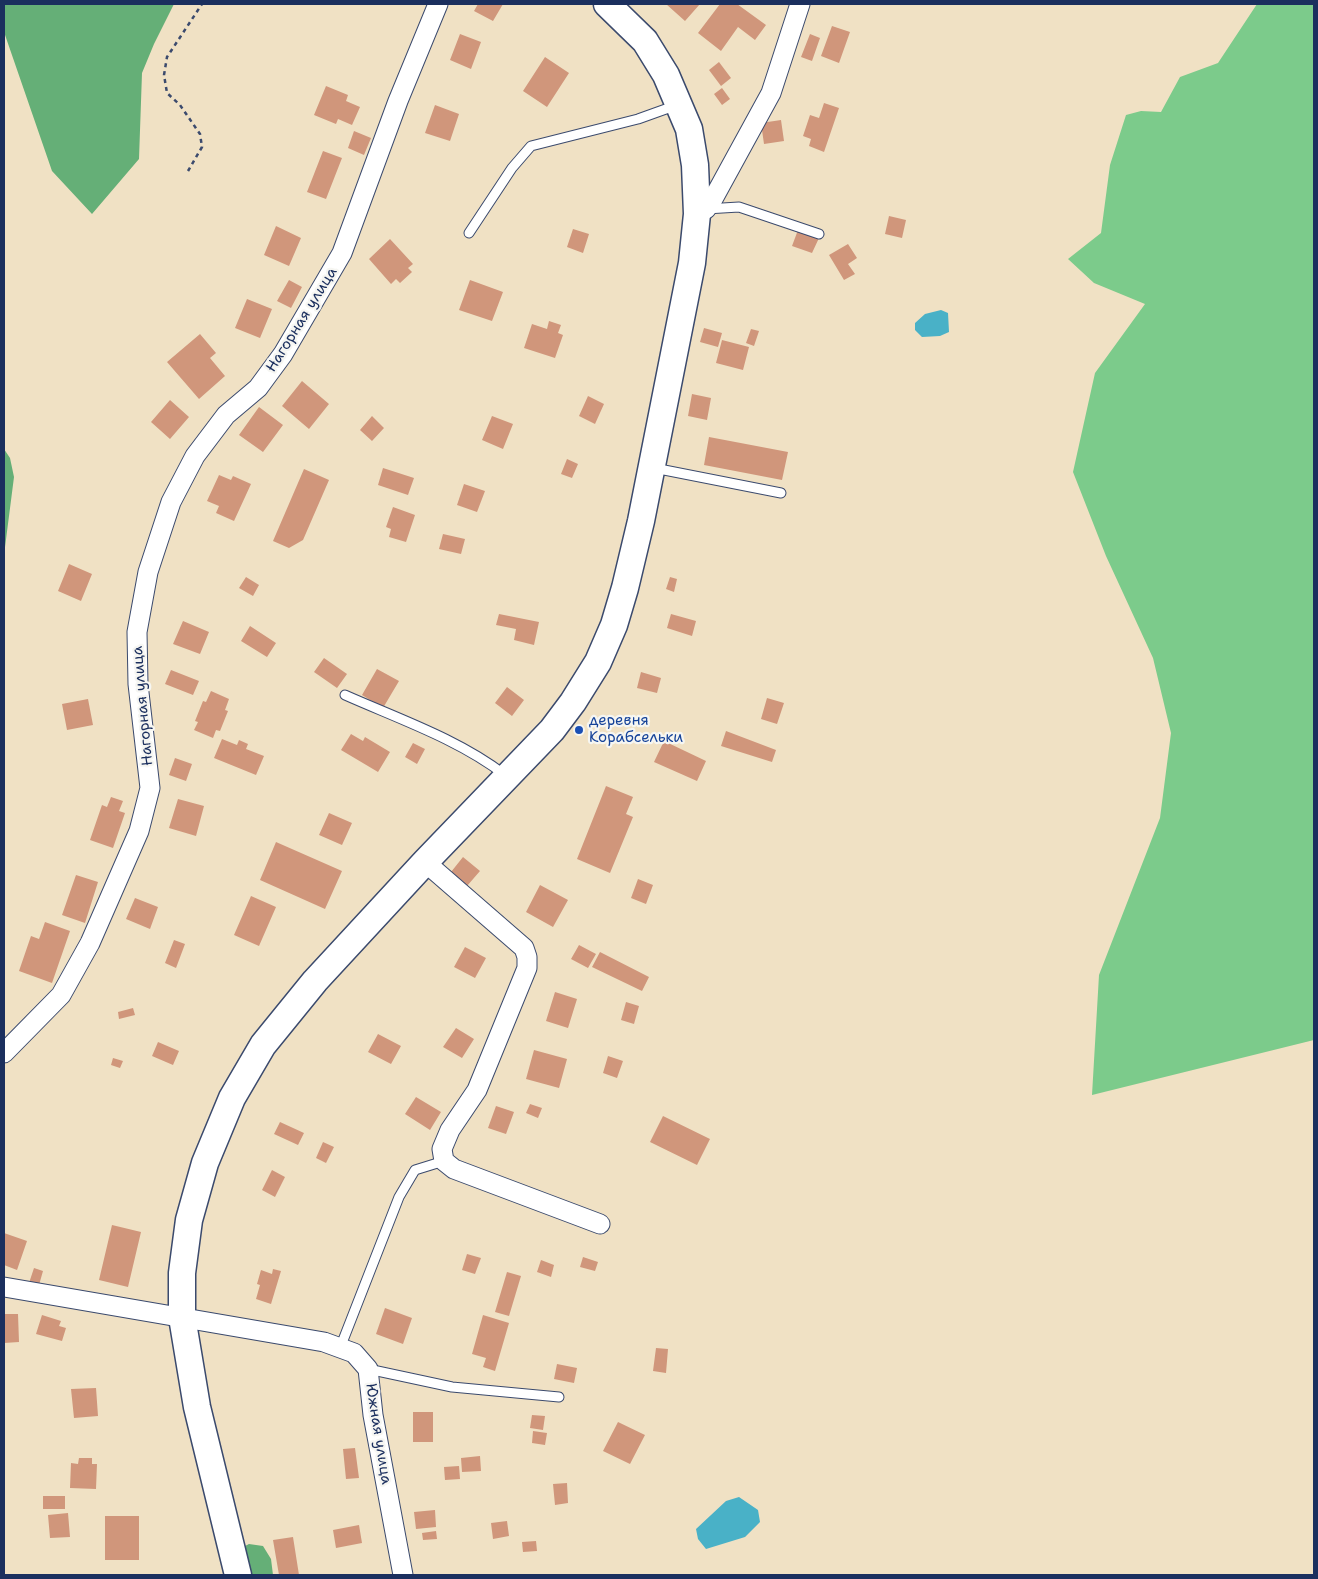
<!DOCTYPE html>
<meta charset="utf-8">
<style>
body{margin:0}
#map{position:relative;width:1318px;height:1579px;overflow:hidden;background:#f0e1c4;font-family:"Shantell Sans",sans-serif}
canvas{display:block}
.frame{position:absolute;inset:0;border:5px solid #1b2f5e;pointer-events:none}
</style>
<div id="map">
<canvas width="1318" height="1579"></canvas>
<div class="frame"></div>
</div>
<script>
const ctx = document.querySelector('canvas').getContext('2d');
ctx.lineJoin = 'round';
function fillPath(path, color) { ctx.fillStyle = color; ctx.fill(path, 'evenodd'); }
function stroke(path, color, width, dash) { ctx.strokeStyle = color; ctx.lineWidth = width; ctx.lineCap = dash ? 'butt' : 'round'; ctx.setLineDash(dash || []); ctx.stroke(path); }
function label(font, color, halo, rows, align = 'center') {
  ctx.font = font + ' "Shantell Sans",sans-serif'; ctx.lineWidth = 4.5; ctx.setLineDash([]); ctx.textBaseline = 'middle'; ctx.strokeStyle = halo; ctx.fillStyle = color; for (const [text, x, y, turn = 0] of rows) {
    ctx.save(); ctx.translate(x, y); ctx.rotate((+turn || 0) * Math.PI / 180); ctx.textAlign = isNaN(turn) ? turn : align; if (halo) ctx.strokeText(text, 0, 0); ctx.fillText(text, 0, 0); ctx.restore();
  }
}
const green = new Path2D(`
 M1257 4H1314V1040L1092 1095 1099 975 1160 818 1171 733 1153 658 1106 556 1073 472 1095 373 1145 304 1094 283 1068 259 1101 233 1110 165 1126 115 1141 111 1161 112 1180 77 1218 63Z`);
const forest = new Path2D(`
 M4 4H174L154 44 142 73 139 159 92 214 52 171 4 32Z
 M4 449 10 458 14 477 4 555Z
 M249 1544 263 1546 271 1559 273 1575H250L243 1547Z`);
const water = new Path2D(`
 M941 310 948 313 949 332 940 336 922 337 915 330V323L925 314Z
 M739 1497 758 1510 760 1522 745 1537 706 1549 698 1539 696 1529 726 1501Z`);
const building = new Path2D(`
 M478 4H503L493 21 474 11Z
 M666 4H700L685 21Z
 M720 4H737L766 25 755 40 738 27 721 51 698 33Z
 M832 26 850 32 839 63 821 56Z
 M460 34 481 42 471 69 450 60Z
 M810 34 820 38 812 61 801 57Z
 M545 57 569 73 547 107 523 91Z
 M719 62 731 78 721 86 709 70Z
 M326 86 348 95 346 101 360 107 352 125 338 119 336 124 314 115Z
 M722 88 730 99 722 105 714 94Z
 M824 103 839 108 824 152 809 146 811 139 803 136 810 115 819 118Z
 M435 105 459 114 450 141 425 133Z
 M781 120 784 141 764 144 761 123Z
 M354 131 371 138 364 155 348 148Z
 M323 151 342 158 326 199 307 192Z
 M889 216 906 220 902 238 885 234Z
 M276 226 301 238 289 266 264 255Z
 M573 229 589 234 583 253 567 247Z
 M798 230 819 238 812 253 792 246Z
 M390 239 413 264 408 268 412 272 400 283 396 279 391 284 369 259Z
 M848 244 857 258 848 264 855 274 844 280 829 255Z
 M289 280 302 287 291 308 277 301Z
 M470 280 503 292 492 321 459 310Z
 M247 299 272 309 260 338 235 328Z
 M549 321 561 325 558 333 563 335 555 358 524 348 532 324 547 329Z
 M704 328 722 333 718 347 700 342Z
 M751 329 759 331 754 346 746 343Z
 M200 334 216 353 210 358 225 376 199 399 167 362Z
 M722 340 749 347 743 370 716 363Z
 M302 381 329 404 309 429 282 406Z
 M692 394 711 398 707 420 688 416Z
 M588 396 604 404 595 424 579 416Z
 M170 400 189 417 170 439 151 422Z
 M259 407 283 425 263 452 239 435Z
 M372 416 384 428 372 441 360 430Z
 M492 416 513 424 503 449 482 440Z
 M709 437 788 452 782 480 704 465Z
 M567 459 578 464 572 478 561 474Z
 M383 468 414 478 408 495 378 485Z
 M304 469 329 480 303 540 289 548 273 541Z
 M219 475 231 480 233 476 251 484 234 521 216 513 219 506 207 501Z
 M464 484 485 491 477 512 457 505Z
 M393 507 415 515 406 542 389 537 391 529 386 527Z
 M443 534 465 539 461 554 439 549Z
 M69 564 92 574 81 601 58 591Z
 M246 577 259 585 253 596 239 588Z
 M670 577 677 579 674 592 666 589Z
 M499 614 539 622 534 645 514 640 516 629 496 625Z
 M671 614 696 621 692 636 667 628Z
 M183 621 209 632 200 654 173 644Z
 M250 626 276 643 267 657 241 641Z
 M324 658 347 674 337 688 314 672Z
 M377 669 399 681 383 708 362 695Z
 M171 670 199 681 193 695 165 684Z
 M641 672 661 678 657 693 637 688Z
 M507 687 524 700 512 716 495 703Z
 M211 691 229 699 225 710 228 711 220 731 216 730 213 738 194 730 198 722 195 721 203 701 206 702Z
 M767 698 784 703 777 724 761 719Z
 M88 699 93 725 67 730 62 704Z
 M726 731 776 750 772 762 721 746Z
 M351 734 363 741 365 737 390 752 378 772 341 750Z
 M222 739 237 745 239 740 248 744 246 749 264 756 256 775 214 758Z
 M664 741 706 761 697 781 654 762Z
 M413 743 425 749 417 764 405 757Z
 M175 758 192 764 186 781 169 775Z
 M606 786 633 797 626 814 633 817 610 873 577 859Z
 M111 797 123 801 119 811 125 813 113 848 90 840 102 805 107 807Z
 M178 799 204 806 196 836 169 828Z
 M329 813 352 823 342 845 319 835Z
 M276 842 342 871 325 909 260 880Z
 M463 857 480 871 467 886 451 872Z
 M76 875 98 882 85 923 62 915Z
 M638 879 653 885 646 904 631 898Z
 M540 885 568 900 553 927 526 912Z
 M251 896 276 907 259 946 234 935Z
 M135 898 158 907 150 929 126 919Z
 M45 922 70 931 52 983 19 971 31 936 39 939Z
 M174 940 185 944 176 968 165 963Z
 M579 945 596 954 588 968 571 959Z
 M465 947 486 958 475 978 454 967Z
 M600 952 649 977 642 991 592 967Z
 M555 992 577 999 568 1028 546 1021Z
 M626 1002 639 1006 634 1024 621 1020Z
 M133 1008 135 1015 119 1019 118 1012Z
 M456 1028 474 1039 462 1058 443 1047Z
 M378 1034 401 1046 391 1064 368 1052Z
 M158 1042 179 1051 173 1065 152 1056Z
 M534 1050 567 1059 559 1088 526 1079Z
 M608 1056 623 1061 617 1078 603 1073Z
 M113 1058 123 1061 120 1068 111 1065Z
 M416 1097 441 1112 430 1130 405 1114Z
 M530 1104 542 1108 538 1118 526 1113Z
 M496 1106 514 1112 506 1134 488 1128Z
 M663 1116 710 1139 697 1165 650 1142Z
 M280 1122 304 1133 298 1145 274 1134Z
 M323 1142 334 1147 326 1163 316 1158Z
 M272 1170 285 1177 275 1197 262 1190Z
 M112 1225 141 1232 128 1287 99 1280Z
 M4 1233 27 1241 17 1270 4 1265Z
 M467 1254 481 1258 475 1274 462 1270Z
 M583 1257 598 1262 595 1271 580 1267Z
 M541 1260 554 1265 551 1277 537 1272Z
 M34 1268 43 1271 39 1285 29 1283Z
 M273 1269 281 1271 271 1304 256 1299 260 1285 257 1284 261 1270 272 1274Z
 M507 1272 521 1276 509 1316 495 1312Z
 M385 1308 412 1318 403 1344 376 1334Z
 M4 1314H18L19 1342 4 1343Z
 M42 1315 61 1321 59 1326 66 1328 62 1341 36 1334Z
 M483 1315 509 1323 495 1371 483 1367 486 1358 472 1354Z
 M656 1348 668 1349 666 1373 653 1371Z
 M557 1364 577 1368 574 1383 554 1379Z
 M96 1388 98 1416 74 1418 71 1389Z
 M413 1412H433V1442H413Z
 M532 1415 545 1416 543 1430 530 1428Z
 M618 1422 645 1435 630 1464 603 1451Z
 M533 1431 547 1433 545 1445 532 1443Z
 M355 1448 359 1478 346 1479 343 1449Z
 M480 1456 481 1471 462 1472 461 1458Z
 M79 1458H92V1464H97L96 1489 70 1488 71 1463 78 1464Z
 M459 1466 460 1479 445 1480 444 1467Z
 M567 1483 568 1503 555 1505 553 1484Z
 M43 1496H65V1509H43Z
 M435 1510 436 1527 416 1529 414 1512Z
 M68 1513 70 1537 50 1538 48 1515Z
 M105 1516H139V1560H105Z
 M507 1521 509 1536 493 1539 491 1523Z
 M359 1525 362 1543 336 1548 333 1530Z
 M436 1531 437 1539 423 1540 422 1533Z
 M293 1537 299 1575H279L273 1540Z
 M536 1541 537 1551 523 1552 522 1542Z`);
const path = new Path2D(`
 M188 171 202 147 200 134 180 105 167 93 164 75 167 57 202 4`);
const service = new Path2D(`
 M706 209 739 207 819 234
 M469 233 512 168 531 146 638 119 677 105
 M654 468 781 493
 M345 695C399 719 458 739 505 775
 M340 1348 399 1197 415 1170 444 1161
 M368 1369 452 1387 559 1397`);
const minor = new Path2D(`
 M697 214 706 209 713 199 771 93 800 4
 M425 862 524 948 527 957V968L477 1090 450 1130 442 1149 444 1161 454 1169 600 1224
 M4 1053 61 995 90 943 139 831 150 788 138 684 137 632 148 572 171 502 195 456 226 415 258 388 283 354 342 253 398 101 438 4
 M4 1287 324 1342 354 1353 368 1369 373 1415 403 1575`);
const secondary = new Path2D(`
 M238 1575 197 1407 182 1317V1273L189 1220 205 1163 232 1098 263 1045 315 981 425 862 552 730 573 702 598 662 614 625 625 588 641 521 692 263 697 214 695 165 689 129 666 75 645 41 607 4`);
const markers = [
 [579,730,5,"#1a4fb4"]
];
const streetNames = [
 ["Нагорная улица",302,320,-58],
 ["Нагорная улица",143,706,-95],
 ["Южная улица",378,1434,81]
];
const transitNames = [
 ["деревня",589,721],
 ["Корабсельки",589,738]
];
fillPath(green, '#7ccb8b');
fillPath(forest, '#65af77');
fillPath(water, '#49b1c7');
fillPath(building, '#d0967b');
stroke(service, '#3b4a6d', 11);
stroke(minor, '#3b4a6d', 21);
stroke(secondary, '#3b4a6d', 29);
stroke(path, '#3b4a6d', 2.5, [4, 4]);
stroke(service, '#fff', 9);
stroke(minor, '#fff', 19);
stroke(secondary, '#fff', 26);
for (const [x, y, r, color] of markers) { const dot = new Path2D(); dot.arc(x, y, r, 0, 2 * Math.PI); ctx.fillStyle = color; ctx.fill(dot); stroke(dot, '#f6f6f2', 2); }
label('15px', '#1b2f5e', '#f6f6f2', streetNames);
label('15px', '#164399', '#f6f6f2', transitNames, 'left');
</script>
